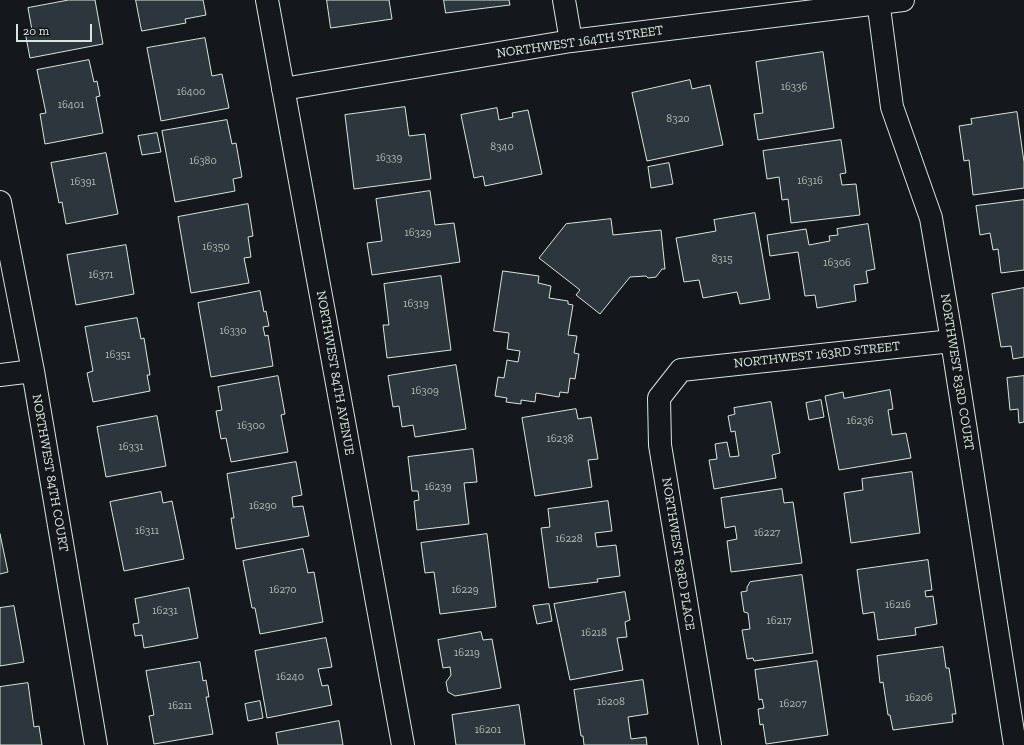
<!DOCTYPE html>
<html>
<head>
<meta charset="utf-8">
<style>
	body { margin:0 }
	#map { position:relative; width:1024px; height:745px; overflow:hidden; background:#14181c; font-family:"Zilla Slab",serif }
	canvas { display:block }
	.scale { position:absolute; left:16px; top:24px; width:76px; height:18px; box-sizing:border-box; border:2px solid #d8e6dc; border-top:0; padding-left:5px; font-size:12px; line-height:14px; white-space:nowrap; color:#d8e6dc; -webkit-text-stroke:3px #14181c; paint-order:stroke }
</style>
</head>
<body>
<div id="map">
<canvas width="1024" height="745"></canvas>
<div class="scale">20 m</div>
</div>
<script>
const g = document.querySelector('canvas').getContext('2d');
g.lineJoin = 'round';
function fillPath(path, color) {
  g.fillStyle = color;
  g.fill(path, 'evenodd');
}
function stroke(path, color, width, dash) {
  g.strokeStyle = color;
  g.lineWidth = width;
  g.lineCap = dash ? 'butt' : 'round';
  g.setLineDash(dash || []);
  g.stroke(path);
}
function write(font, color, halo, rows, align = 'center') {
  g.font = font + ' "Zilla Slab",serif';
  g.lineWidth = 3;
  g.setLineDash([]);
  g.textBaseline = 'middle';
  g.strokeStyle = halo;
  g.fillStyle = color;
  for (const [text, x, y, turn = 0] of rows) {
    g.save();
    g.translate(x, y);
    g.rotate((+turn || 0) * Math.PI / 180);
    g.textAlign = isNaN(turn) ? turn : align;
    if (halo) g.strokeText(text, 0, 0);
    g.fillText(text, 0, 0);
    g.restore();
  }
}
const building = new Path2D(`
	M69 0H95L103 44 30 58 25 32 32 30 28 8Z
	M136 0H203L206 15 185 19 186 23 142 31Z
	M327 0H389L392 19 331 28Z
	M444 0H509L510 5 446 13Z
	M205 38 212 76 222 74 229 108 161 121 147 48Z
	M823 52 834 128 758 140 754 114 763 113 756 62Z
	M89 60 94 82 97 81 100 96 96 97 103 133 45 144 40 114 46 113 37 70Z
	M690 80 692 89 710 85 723 145 647 161 632 93Z
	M405 107 409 136 425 134 431 179 354 189 345 115Z
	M497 108 499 120 513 117 512 113 528 110 542 174 485 186 483 176 474 178 461 115Z
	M1017 112 1024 162V188L973 195 969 160 964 161 959 126 972 124 971 119Z
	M227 120 232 144 236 143 242 177 233 179 235 191 175 202 162 131Z
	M157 133 161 152 142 155 138 136Z
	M841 140 846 173 840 174 842 185 856 184 860 215 791 223 788 199 782 200 779 177 767 179 763 151Z
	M106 153 118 214 66 224 62 202 59 203 51 163Z
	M669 163 673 184 651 188 648 167Z
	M430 191 435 225 454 223 460 262 372 275 367 243 382 241 376 199Z
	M1024 200V270L1001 273 998 249 993 250 990 233 980 235 976 206Z
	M248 204 253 236 248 237 251 257 244 258 249 283 191 293 178 217Z
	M755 213 770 299 740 304 737 292 703 298 699 280 684 282 676 238 716 231 714 220Z
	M611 219 613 235 661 230 665 269H662L656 277 648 278 646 276 630 277 600 314 576 295 580 290 539 258 566 224Z
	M868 224 875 269 866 271 868 283 854 285 856 301 817 308 815 295 805 296 798 252 770 256 767 235 806 229 809 245 830 241 829 236 838 235 837 229Z
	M126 245 134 294 76 305 67 255Z
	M503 271 539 276 538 283 551 286 549 298 568 301V304L573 305 568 335 577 336 574 353 579 354 575 379 570 378 568 393 560 392 559 397 536 393 535 402 521 400V404L506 402 507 398 495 396 498 377 504 378 507 360 518 362 520 351 507 349 509 333 494 331Z
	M441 276 451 350 387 358 383 325H389L384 284Z
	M1024 288V357L1013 359 1011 346 1001 347 992 294Z
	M260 291 264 312 266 311 269 326 263 327 265 336 268 335 273 366 211 377 198 303Z
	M137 318 141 339 144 338 150 375H147L150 391 93 402 87 373 93 371 85 327Z
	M456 365 466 429 415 437 413 425 402 427 399 406 393 407 388 376Z
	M278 376 285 414 281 415 288 452 231 462 226 438 221 439 216 411 222 410 218 387Z
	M1024 376V422L1019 423 1018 409 1010 410 1007 378Z
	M890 390 893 409 888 410 892 435 906 433 911 458 839 470 825 396 843 392 844 398Z
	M821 400 824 417 809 420 806 403Z
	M771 402 780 453 772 455 776 478 714 489 709 460 717 459 715 444 727 442 730 457 739 456 735 431 731 432 728 416 735 414 734 408Z
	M576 409 578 419 591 417 598 459 588 460 592 487 535 496 522 418Z
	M157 416 166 466 106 477 97 427Z
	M473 449 477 482 464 483 469 524 417 530 414 501 419 500 418 491H412L408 457Z
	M296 462 302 495 292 497 293 507 303 506 309 536 236 549 231 518H234L227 474Z
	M912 472 920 533 851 543 844 493 863 490 862 479Z
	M782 489 784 503 793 502 802 563 731 572 727 541 737 539 735 526 725 528 721 498Z
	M161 492 163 503 172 501 184 559 124 571 110 502Z
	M608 501 612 531 595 533 597 547 616 545 620 576 597 579 598 582 549 588 541 528 550 527 548 509Z
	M0 534 8 572 0 574Z
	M487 534 496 607 440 614 434 572 425 573 421 543Z
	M303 549 308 573 314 572 323 622 260 634 255 608H252L243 561Z
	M928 560 932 590 925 591 926 597 933 596 937 624 915 628 916 635 878 640 874 612 863 614 857 570Z
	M802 575 813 653 754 661 753 658 747 659 742 630 750 629 748 613 744 612 741 592 747 591V587L750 582Z
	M189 588 198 638 144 648 142 635 135 636 133 624 139 623 135 599Z
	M625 592 630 620 625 622 627 637 617 638 623 670 570 680 554 604Z
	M549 604 552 621 537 624 533 606Z
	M14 606 24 662 0 666V608Z
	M481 632 483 640 492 639 501 688 455 696 448 692 446 682 451 675 450 667 443 668 438 640Z
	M326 638 332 667 318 669 322 686 328 685 332 705 267 718 255 651Z
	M943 647 946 668H949L956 714H952L953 722 893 730 890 715H888L883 682 880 683 877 656Z
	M817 661 828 735 766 744 763 724 760 725 758 709 764 708 762 699 759 700 755 670Z
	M200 662 203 681 206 680 209 697H206L213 734 154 744 149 716 154 715 146 671Z
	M643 680 648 714 628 717 631 739 646 737 647 745H584L583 736H581L574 690Z
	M28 683 34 727 39 726 42 745H0V687Z
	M260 701 263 718 248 721 245 704Z
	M519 705 525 745H456L452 715Z
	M339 721 343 745H278L276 733Z`);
fillPath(building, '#2c363c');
stroke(building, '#d8e6dc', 1);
const minor = new Path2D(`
	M267 0 403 745
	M564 0 571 41
	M878 0 892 107 931 218 952 341 1015 745
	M283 89 571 41 903 0
	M0 202 33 371 96 745
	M0 375 33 371
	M710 745 660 445 659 398 681 370 952 341`);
stroke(minor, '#d8e6dc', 24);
stroke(minor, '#14181c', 22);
write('11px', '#adbab4', null, [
	["16336",794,87],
	["16400",191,92],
	["16401",71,105],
	["8320",678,119],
	["8340",502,147],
	["16339",389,158],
	["16380",203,161],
	["16316",810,181],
	["16391",83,182],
	["16329",418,233],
	["16350",216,247],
	["8315",722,259],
	["16306",837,263],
	["16371",101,275],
	["16319",416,304],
	["16330",233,331],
	["16351",118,355],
	["16309",425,391],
	["16236",860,421],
	["16300",251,426],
	["16238",560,439],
	["16331",131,447],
	["16239",438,487],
	["16290",263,506],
	["16311",147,531],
	["16227",767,533],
	["16228",569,539],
	["16270",283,590],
	["16229",465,590],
	["16216",898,605],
	["16231",165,611],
	["16217",779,621],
	["16218",594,633],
	["16219",467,653],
	["16240",290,677],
	["16206",919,698],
	["16208",611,702],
	["16207",793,704],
	["16211",180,706],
	["16201",488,730]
]);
write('13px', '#d8e6dc', '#14181c', [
	["NORTHWEST 164TH STREET",580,42,-8],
	["NORTHWEST 163RD STREET",817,355,-6],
	["NORTHWEST 83RD COURT",957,372,81],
	["NORTHWEST 84TH AVENUE",335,373,80],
	["NORTHWEST 84TH COURT",50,473,80],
	["NORTHWEST 83RD PLACE",678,554,81]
]);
</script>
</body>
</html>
